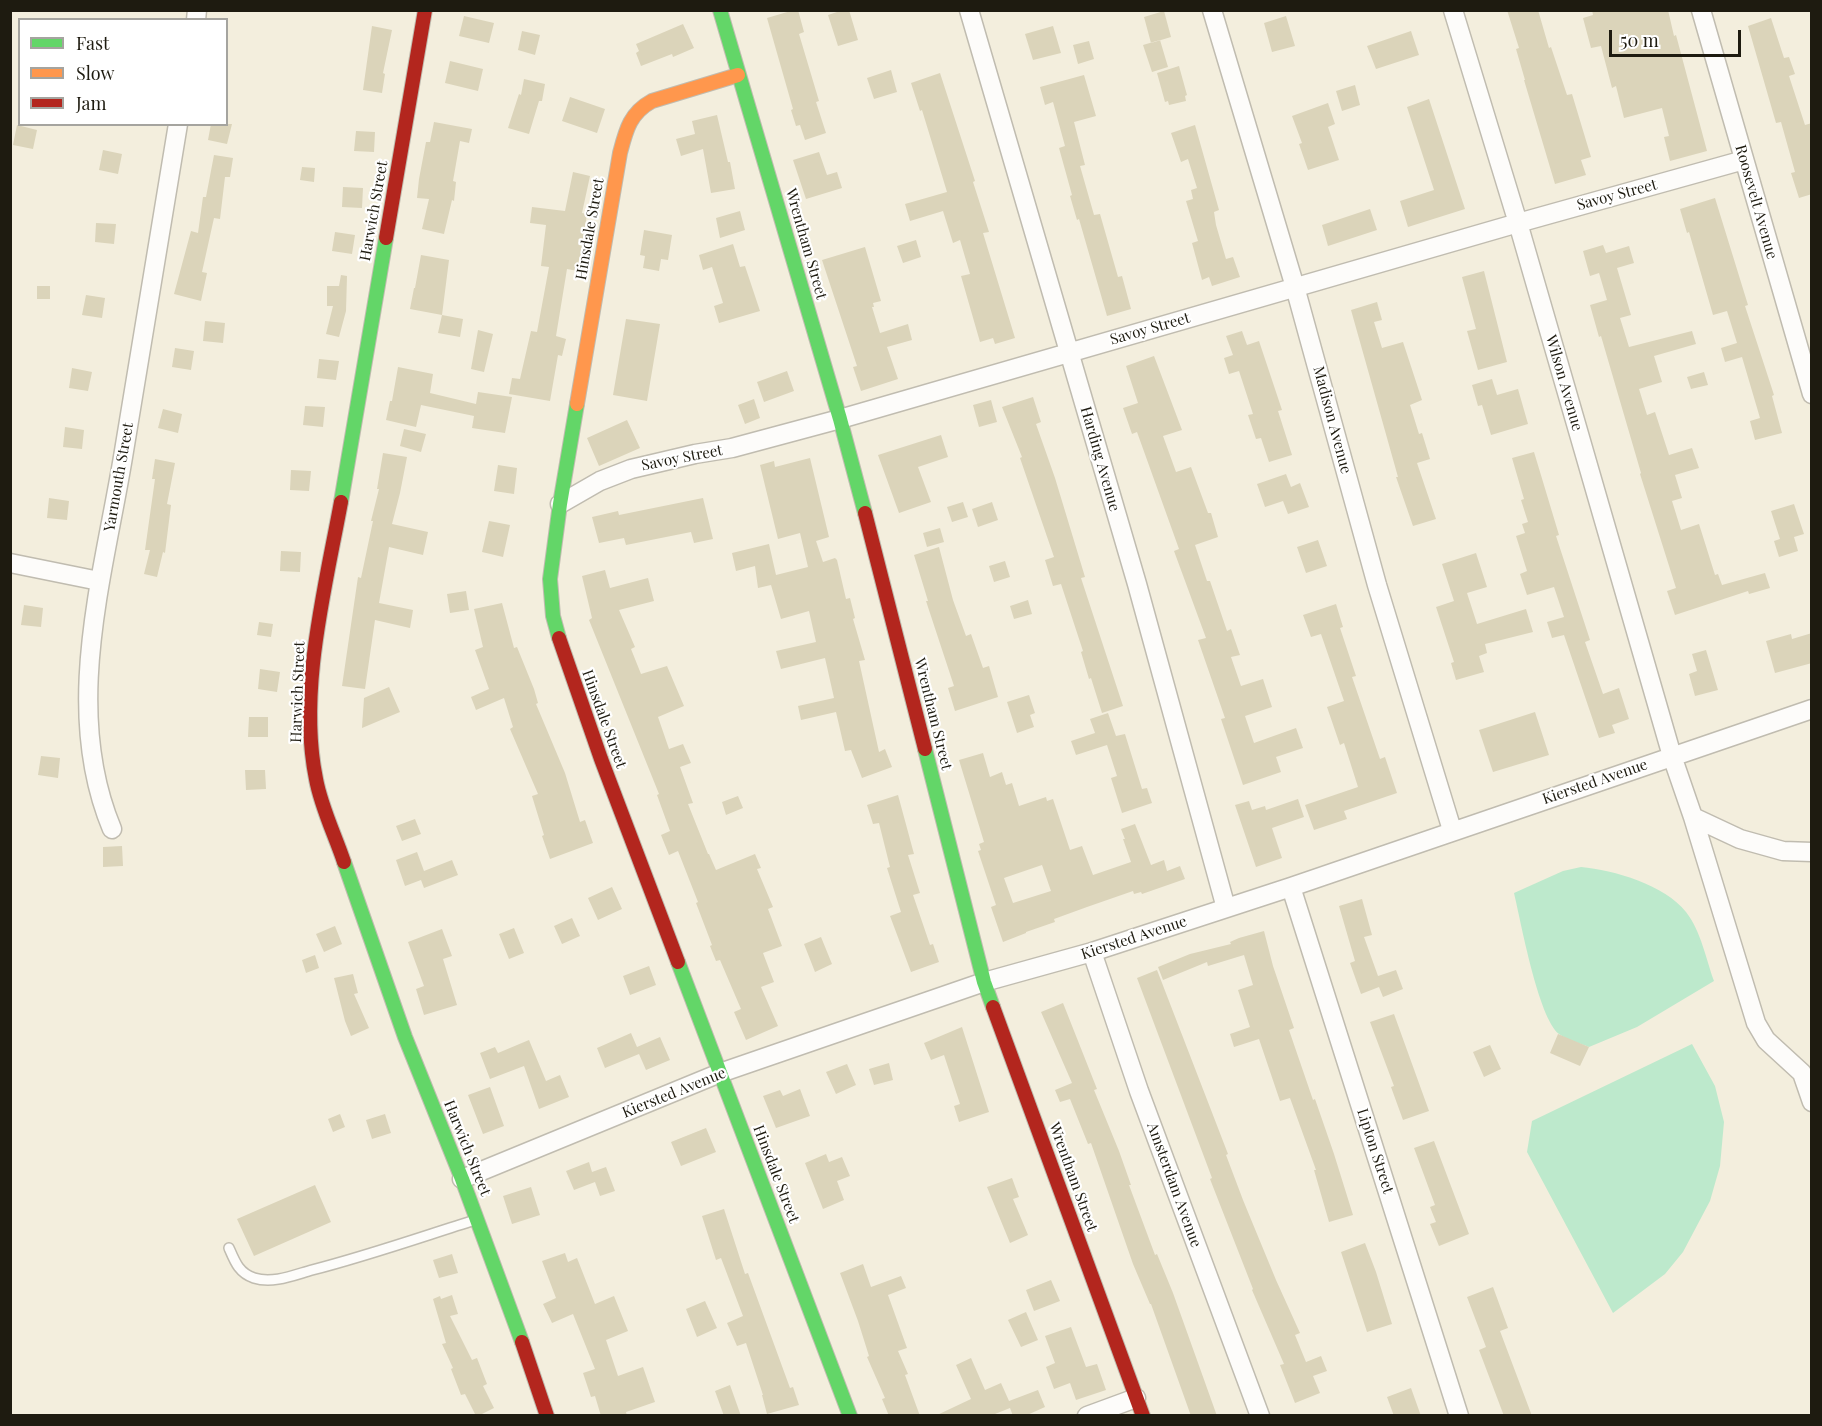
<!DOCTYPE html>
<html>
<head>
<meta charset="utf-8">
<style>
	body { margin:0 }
	#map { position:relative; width:1822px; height:1426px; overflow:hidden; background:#f3eedd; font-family:"Playfair Display",serif }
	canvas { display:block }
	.frame { position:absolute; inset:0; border:12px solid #1e1b10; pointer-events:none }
	.legend { position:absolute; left:18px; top:18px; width:210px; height:108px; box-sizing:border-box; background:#fff; border:2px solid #a5a49f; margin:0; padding:8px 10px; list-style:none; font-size:18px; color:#1e1b10 }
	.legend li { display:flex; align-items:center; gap:12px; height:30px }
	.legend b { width:30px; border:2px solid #a5a49f }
	.scale { position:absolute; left:1609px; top:30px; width:132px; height:27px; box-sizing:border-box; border:3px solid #1e1b10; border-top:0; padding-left:8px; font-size:18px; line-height:21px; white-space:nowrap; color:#1e1b10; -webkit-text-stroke:4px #fff; paint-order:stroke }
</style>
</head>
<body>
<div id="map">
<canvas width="1822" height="1426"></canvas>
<div class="frame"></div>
<ul class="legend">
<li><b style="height:8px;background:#63d668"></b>Fast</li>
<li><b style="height:8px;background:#ff974d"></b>Slow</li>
<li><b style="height:8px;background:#b3261e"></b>Jam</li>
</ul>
<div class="scale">50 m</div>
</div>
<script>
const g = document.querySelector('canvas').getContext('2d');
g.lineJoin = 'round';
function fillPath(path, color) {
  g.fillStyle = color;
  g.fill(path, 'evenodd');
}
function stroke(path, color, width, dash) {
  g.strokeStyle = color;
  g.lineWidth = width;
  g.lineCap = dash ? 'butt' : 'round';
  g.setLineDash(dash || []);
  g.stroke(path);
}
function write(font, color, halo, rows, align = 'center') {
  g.font = font + ' "Playfair Display",serif';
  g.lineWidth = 4.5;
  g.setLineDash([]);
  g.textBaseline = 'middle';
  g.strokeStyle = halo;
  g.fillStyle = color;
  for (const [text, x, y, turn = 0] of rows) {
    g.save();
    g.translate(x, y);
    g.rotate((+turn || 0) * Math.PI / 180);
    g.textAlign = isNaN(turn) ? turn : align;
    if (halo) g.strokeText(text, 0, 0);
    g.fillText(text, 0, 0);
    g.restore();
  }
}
fillPath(new Path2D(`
	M1581 867C1614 870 1665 885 1686 912 1701 931 1706 959 1714 981L1637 1027 1589 1047C1580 1043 1566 1040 1559 1034 1538 1017 1521 922 1514 893L1563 871Z
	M1692 1044 1715 1086 1724 1122 1720 1166 1710 1201 1683 1252 1665 1274 1613 1313 1527 1152 1532 1121Z`), '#bde9cc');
fillPath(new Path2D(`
	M794 10H798L804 32 799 34 819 101 816 102 826 133 805 140 800 125 796 126 791 110 793 109 767 18Z
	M843 10H849L858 40 838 46 828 15Z
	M1507 10H1538L1549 48 1551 47 1567 95 1572 94 1591 157 1581 160 1586 175 1555 184 1524 80H1525L1516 49 1519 48Z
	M1592 10H1668L1674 36 1676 35 1707 151 1670 161 1664 137 1669 136 1662 108 1624 118 1616 86 1612 88 1601 46 1591 48 1583 18 1593 15Z
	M1164 11 1171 37 1151 43 1144 17Z
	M464 16 494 23 489 43 459 36Z
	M1286 16 1295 46 1272 52 1264 23Z
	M1771 18 1784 58 1789 57 1795 74 1789 76 1805 125 1812 123V194L1799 198 1791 173 1795 172 1781 122 1776 123 1748 26Z
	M683 24 694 48 673 57 672 54 641 66 636 53 639 51 636 44Z
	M372 26 392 30 383 73 385 74 382 93 363 90Z
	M1053 26 1061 53 1033 60 1025 34Z
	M522 31 540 35 535 55 518 50Z
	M1411 31 1419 55 1376 69 1367 46Z
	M1160 40 1168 67 1152 72 1143 45Z
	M1089 41 1094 59 1078 64 1073 45Z
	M450 61 483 69 478 91 445 83Z
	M1179 66 1187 95 1185 96 1186 101 1169 105 1168 101 1165 102 1157 73Z
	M891 70 897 92 874 99 867 78Z
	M940 73 975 181 973 182 989 232 983 233 1015 338 995 344 993 338 980 342 961 276 970 274 960 240 953 243 943 211 910 221 905 204 947 192 922 110 920 111 911 83Z
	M1084 75 1096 116 1074 122 1085 165 1080 166 1094 215 1100 214 1118 277 1122 276 1131 309 1107 316 1079 219 1077 220 1070 196 1072 195 1059 148 1065 146 1053 102 1045 105 1040 87Z
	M524 79 545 84 542 101H539L529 134 508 128 519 94 521 95Z
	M1355 85 1360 105 1342 111 1336 91Z
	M570 97 605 109 597 133 562 121Z
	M1429 99 1465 209 1408 227 1400 201 1434 190 1407 107Z
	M1328 103 1335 124 1328 127 1339 160 1308 170 1299 144 1302 143 1292 116Z
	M717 115 728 162H730L735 189 711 193 703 149 681 156 676 139 695 134 692 121Z
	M434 122 472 129 469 143 460 141 453 181 456 182 454 201 452 200 444 234 422 229 429 199 417 198 419 179 426 142H430Z
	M211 124H232L227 144 208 140Z
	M17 125 37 130 33 149 13 145Z
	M1195 125 1219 210 1214 212 1216 225 1226 259 1233 257 1240 277 1212 286 1209 277 1202 280 1192 243 1198 241 1186 201 1193 199 1191 190 1197 188 1188 159 1181 162 1171 133Z
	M356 131 375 132 374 152 354 151Z
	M103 150 122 154 118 174 99 170Z
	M819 152 827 175 837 172 842 188 806 199 793 160Z
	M214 155 233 158 230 177H225L220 219 214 218 202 272 207 273 201 301 174 294 191 231 198 233 203 197H206Z
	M302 167 315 168 314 182 300 180Z
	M573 172 590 176 582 213 587 214 578 271 567 269 556 336 566 339 562 356 558 355 550 401 509 394 512 378 520 379 531 331 537 332 549 267 541 266 546 225 530 223 532 207 565 211Z
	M343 187 363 188 362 208 342 207Z
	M1715 198 1748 305 1745 306 1774 395 1772 396 1782 433 1755 440 1750 421 1760 418 1742 357 1725 362 1721 348 1737 343 1727 311 1713 315 1689 232 1687 233 1680 209Z
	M1370 209 1377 230 1328 246 1322 225Z
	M740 211 745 230 720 238 716 218Z
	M96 223 116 224 114 244 95 242Z
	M644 230 672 235 668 260 661 259 659 271 643 268 645 256 640 255Z
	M335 232 355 235 352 254 332 251Z
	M916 240 921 257 903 263 897 246Z
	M733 244 740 267 745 266 760 311 719 323 714 306 723 303 712 267 703 270 699 255Z
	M1603 245 1606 253 1629 246 1634 263 1617 268 1631 315 1620 318 1629 347 1692 331 1696 344 1654 356 1662 382 1639 389 1647 415 1655 412 1669 455 1692 448 1699 468 1675 475 1682 498 1672 501 1681 530 1699 524 1715 575 1718 574 1722 585 1765 573 1770 588 1749 594 1748 591 1675 615 1667 591 1676 588 1640 474 1641 473 1601 336 1599 337 1590 305 1607 300 1599 273 1590 276 1583 251Z
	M865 247 881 301 873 303 874 307H872L880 333 908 324 912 340 887 347 898 379 861 391 853 367 857 366 822 260Z
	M421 255 449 260 442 315 410 309 414 288H415Z
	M1484 271 1507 362 1478 370 1467 331 1476 329 1462 277Z
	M341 275 347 276 346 311 339 337 326 334 333 306H327V286H339Z
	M37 286H50V299H37Z
	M86 295 105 298 102 318 82 315Z
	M1377 302 1382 320 1374 322 1382 348 1403 342 1422 400 1410 405 1419 434 1422 433 1430 459 1417 463 1436 519 1413 526 1396 477H1398L1351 310Z
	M442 315 463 319 460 337 438 333Z
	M626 319 660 324 647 401 613 395Z
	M205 321 225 323 223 343 203 341Z
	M478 330 493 334 484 372 471 369Z
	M1242 331 1247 345 1259 341 1282 410 1278 411 1292 455 1269 462 1261 438 1256 439 1248 415 1253 414 1239 371 1229 374 1224 358 1233 355 1226 336Z
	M175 348 194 351 191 370 172 367Z
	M1154 356 1182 430 1163 436 1176 472 1191 467 1208 513H1211L1218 537 1195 545 1207 581H1210L1227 631 1231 629 1240 655 1231 657 1241 686 1263 679 1272 707 1245 716 1254 743 1296 728 1303 748 1276 757 1281 772 1243 785 1221 719 1225 718 1198 640 1206 638 1174 551 1179 549 1137 432 1132 434 1123 408 1138 403 1126 366Z
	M319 359 339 361 336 380 317 378Z
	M398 367 433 374 430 393 476 404 478 392 512 397 505 433 472 428 474 416 421 405 416 427 386 420 390 401H392Z
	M72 368 92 372 88 391 69 388Z
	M787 371 794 391 764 402 757 382Z
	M1704 372 1708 385 1691 389 1687 377Z
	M1492 379 1497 395 1518 389 1528 424 1491 435 1482 405 1478 406 1472 385Z
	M1033 397 1041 422 1036 424 1055 478 1085 577 1081 578 1123 706 1102 713 1091 678 1089 679 1081 652 1083 651 1061 584 1053 586 1045 560 1054 557 1020 458 1022 457 1002 407Z
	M754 399 760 418 745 424 738 405Z
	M991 400 997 422 979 427 973 405Z
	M305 406 325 407 323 427 303 425Z
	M163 409 182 414 178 433 158 428Z
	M627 420 640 448 599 466 587 438Z
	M65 427 84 430 82 449 63 447Z
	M404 429 426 434 421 452 400 446Z
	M941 435 948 457 918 467 931 502 899 513 878 455Z
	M1534 452 1559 535 1556 536 1590 640 1585 642 1603 694 1619 688 1629 719 1612 725 1615 733 1599 738 1564 635 1552 638 1547 622 1564 617 1554 587 1527 595 1520 574 1527 571 1516 536 1525 533 1522 524 1528 522 1521 500 1524 499 1512 458Z
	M383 453 407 457 400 493 392 524 428 532 423 555 389 547 379 603 413 610 410 628 375 620 365 689 342 686 358 577 361 578 373 521H371L379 489H377Z
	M810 458 829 537 816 541 823 562 835 558 837 560 846 599 850 598 855 618 853 619 865 660 859 661 879 752 885 749 892 767 862 778 851 750 845 751 836 712 801 720 798 706 834 698 825 658 781 669 776 651 816 642 809 611 781 619 771 585 758 588 755 566 736 571 732 553 769 544 776 575 808 567 800 533 778 539 760 465 774 461 775 467Z
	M155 459 175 463 167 504 171 505 165 553 163 552 157 577 144 574 150 550H145L155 479H152Z
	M498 465 517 468 514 494 494 491Z
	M291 470 311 471 309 491 290 490Z
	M1286 474 1291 487 1300 483 1309 507 1288 514 1283 501 1265 507 1257 484Z
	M49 498 69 501 67 520 47 518Z
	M703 498 713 539 694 543 691 532 626 545 624 538 599 543 592 517 618 511 619 515Z
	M963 502 968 517 952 522 947 507Z
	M992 502 998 520 978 527 972 509Z
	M1794 504 1804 534 1794 537 1798 551 1779 557 1774 541 1780 539 1771 511Z
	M489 521 510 525 503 557 482 552Z
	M940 528 944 542 927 547 923 533Z
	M1318 540 1327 566 1306 573 1297 547Z
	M939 547 953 600 966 636 971 634 983 668 989 666 998 697 955 711 948 688 954 686 926 601H928L914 555Z
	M281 551 301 552 300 572 280 571Z
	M1476 553 1487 587 1467 593 1477 624 1526 609 1533 632 1485 644 1487 653 1479 656 1484 672 1456 680 1451 663 1454 662 1436 607 1454 601 1442 564Z
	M1005 561 1010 577 994 582 989 566Z
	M605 570 610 588 648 578 654 601 619 610 635 647 631 649 641 674 667 666 684 706 658 717 669 749 683 744 691 763 680 767 693 803 688 804 708 854H709L716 870 755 854 761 868 757 869 773 907 768 909 782 946 763 953 774 982 761 987 778 1026 746 1040 734 1012 741 1009 720 960 716 961 710 946 712 945 696 903 698 902 678 851 669 855 661 835 670 831 657 795 659 794 589 620 592 618 582 576Z
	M466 591 469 610 450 613 447 594Z
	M1028 600 1032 614 1014 619 1010 606Z
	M502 603 514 648 517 647 534 689 538 703 536 704 565 773 580 822 585 820 593 843 550 859 542 836 544 835 532 796 538 794 510 729 513 727 504 698 476 710 471 697 489 689 475 650 483 647 474 609Z
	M1336 604 1343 627 1340 628 1356 676 1352 677 1380 759 1385 757 1397 793 1344 811 1347 819 1314 830 1305 805 1358 787 1344 743 1340 745 1327 707 1344 701 1321 634 1311 637 1303 615Z
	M24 605 43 608 41 627 21 625Z
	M259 622 273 624 271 637 257 635Z
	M1812 633V663L1775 673 1766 641 1791 634 1792 639Z
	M1706 650 1718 690 1695 696 1689 674 1697 671 1692 654Z
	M260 669 280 672 277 692 258 689Z
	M389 687 400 712 362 728 364 698Z
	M1029 695 1035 713 1030 715 1034 727 1017 733 1007 702Z
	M1535 712 1549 755 1493 772 1479 730Z
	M1108 713 1116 736 1125 734 1142 789 1147 788 1152 803 1122 813 1111 778 1117 776 1107 745 1076 755 1071 741 1095 733 1090 719Z
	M249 717H268V737H248Z
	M983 753 990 777 1002 772 1006 785 1012 783 1019 806 1046 797 1047 801 1053 799 1070 850 1082 846 1093 875 1131 862 1123 839H1125L1121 829 1135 824 1151 865 1164 860 1167 871 1180 866 1185 879 1142 894 1141 892 1134 894 1133 891 1087 907 1054 919 1055 922 1026 932V933L1003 942 991 907 996 905 978 851 981 850 979 844 984 842 959 760ZM1042 865 1051 891 1013 903 1004 878Z
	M41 756 60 758 58 778 38 775Z
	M245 770H265L266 789 246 790Z
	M898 795 914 854 908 855 920 893 913 895 930 945 933 944 939 962 911 972 890 916 901 912 887 868 890 867 879 823 873 824 867 805Z
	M738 796 743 808 726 815 722 802Z
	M1298 799 1304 817 1272 828 1282 858 1256 867 1235 805 1249 801 1252 810 1265 806 1266 810Z
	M415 819 421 834 402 841 396 826Z
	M122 846 123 866 103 867V847Z
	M417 852 424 871 452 860 458 875 424 888 421 880 405 886 396 860Z
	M612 887 622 909 598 920 588 898Z
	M1362 899 1372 935 1364 937 1378 976 1396 970 1403 989 1383 997 1379 987 1361 994 1350 963 1355 961 1339 906Z
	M572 918 580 936 562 944 554 926Z
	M335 926 342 944 324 952 316 934Z
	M514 928 524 953 509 959 499 934Z
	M442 929 452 956 443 959 457 1005 424 1015 416 989 424 986 408 942Z
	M1264 931 1273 966 1294 1028 1289 1030 1313 1100 1315 1099 1334 1154 1353 1215 1329 1222 1314 1170H1316L1290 1098 1280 1101 1259 1039 1234 1047 1230 1034 1250 1027 1238 990 1253 985 1244 955 1208 966 1207 962 1163 980 1158 967 1190 954 1231 944 1230 942 1239 938Z
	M821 937 832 964 815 972 804 944Z
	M315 955 319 968 306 973 302 960Z
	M649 966 656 985 630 995 623 976Z
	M1157 970 1228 1154 1226 1155 1243 1200 1276 1280 1300 1333 1295 1335 1306 1362 1321 1356 1327 1371 1313 1376 1320 1393 1295 1403 1280 1365 1284 1364 1252 1290 1253 1289 1226 1220 1210 1179 1212 1178 1137 978Z
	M353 974 358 993 354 994 369 1028 351 1036 345 1021 334 978Z
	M1063 1003 1097 1089 1094 1090 1119 1151 1131 1185H1129L1155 1255 1157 1254 1173 1293 1217 1416H1191L1151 1304H1150L1133 1264 1091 1143 1088 1144 1070 1099 1060 1102 1055 1090 1072 1083 1041 1012Z
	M1394 1014 1429 1111 1403 1120 1391 1087 1394 1086 1370 1022Z
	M962 1027 989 1112 959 1122 954 1106 960 1104 944 1055 931 1060 924 1043Z
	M631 1033 637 1047 660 1037 670 1060 646 1070 639 1054 605 1068 597 1048Z
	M1558 1034 1589 1047 1580 1066 1550 1053Z
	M529 1040 546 1081 560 1075 569 1097 539 1109 524 1066 490 1079 480 1053 495 1047 498 1053Z
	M1490 1045 1501 1069 1484 1077 1473 1052Z
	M889 1063 893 1080 874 1085 869 1069Z
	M847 1064 856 1085 836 1094 826 1072Z
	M490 1087 504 1126 483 1134 468 1095Z
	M800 1089 810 1116 776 1128 763 1096 780 1090 783 1096Z
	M340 1114 345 1127 333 1132 328 1119Z
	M385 1114 391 1133 372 1139 366 1120Z
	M706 1128 716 1152 681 1166 671 1142Z
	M1434 1141 1469 1234 1439 1246 1430 1224 1436 1222 1430 1207 1435 1205 1414 1148Z
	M826 1154 829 1162 842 1157 850 1176 837 1181 844 1200 823 1209 805 1163Z
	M589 1162 592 1172 606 1167 615 1191 600 1196 595 1182 574 1190 566 1171Z
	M1012 1178 1019 1197 1013 1199 1028 1235 1010 1243 987 1187Z
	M315 1185 331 1222 254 1256 237 1219Z
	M531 1187 540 1215 512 1224 503 1196Z
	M724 1209 745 1274 748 1273 790 1388 793 1387 799 1405 767 1414 762 1395H763L746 1343 737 1346 727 1323 743 1316 721 1258 716 1260 702 1216Z
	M1365 1243 1376 1272 1392 1324 1367 1332 1341 1252Z
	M565 1253 568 1262 577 1258 595 1304 614 1296 628 1331 606 1340 618 1376 643 1367 655 1402 626 1412 627 1416H601L595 1396 591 1397 583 1373 595 1369 573 1314 552 1323 543 1304 556 1298 542 1261Z
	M452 1254 458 1273 439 1278 433 1260Z
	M863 1264 871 1287 901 1276 906 1288 888 1295 907 1348 898 1351 908 1374 905 1375 920 1416H889L882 1399 885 1398 867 1357 869 1356 858 1321 840 1273Z
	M1051 1280 1060 1301 1034 1311 1026 1290Z
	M1493 1287 1508 1328 1500 1331 1532 1416H1504L1479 1350 1486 1347 1467 1297Z
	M452 1295 458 1314 450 1316 472 1360 477 1358 487 1384 483 1386 494 1408 478 1416H476L465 1394 461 1395 451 1369 453 1368 442 1344 446 1343 433 1299 440 1296 441 1299Z
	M705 1301 717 1328 697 1337 686 1309Z
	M1026 1312 1038 1340 1021 1347 1008 1320Z
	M1071 1327 1086 1367 1097 1364 1106 1390 1076 1400 1070 1383 1054 1389 1046 1367 1055 1363 1045 1336Z
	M971 1358 985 1390 1001 1383 1009 1401 1038 1390 1045 1407 1025 1416H1013L1010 1408 990 1416H935L971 1399 956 1365Z
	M730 1385 741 1416H724L715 1391Z
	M1411 1388 1421 1416H1394L1387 1397Z`), '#dbd4ba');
const lane = new Path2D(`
	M229 1248C235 1262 239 1273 254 1278 273 1284 294 1275 312 1270 367 1256 421 1237 475 1220`);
const street = new Path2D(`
	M969 10 1137 584 1226 908
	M1212 10 1295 287 1377 585 1452 830
	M1453 10 1518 223 1672 756 1693 817 1740 839 1783 851 1812 852
	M1701 10 1812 394
	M196 20 197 10
	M560 504 600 481 631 469 695 454 732 448 840 419 1518 223 1744 160
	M10 563 99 581
	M1693 817 1756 1023 1766 1040 1802 1073 1812 1102
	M112 829C62 710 103 578 123 457 141 346 159 235 178 124
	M1291 887 1459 1416
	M1092 952 1139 1091 1260 1416
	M462 1179 720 1073 984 982 1092 952 1291 887 1812 709
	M1087 1416 1136 1398`);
const fast = new Path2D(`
	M720 10 840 419 865 513
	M341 502 386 238
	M559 638 553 616 550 579 560 504 577 404
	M925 749 984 982 993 1007
	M344 862 405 1037 462 1179 522 1342
	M678 962 850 1416`);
const slow = new Path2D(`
	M577 404 620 153C626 130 630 113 652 101L738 75`);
const jam = new Path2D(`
	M386 238 425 10
	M341 502C325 589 298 692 316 779 321 807 335 835 344 862
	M865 513 925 749
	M559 638 601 759 678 962
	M993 1007 1143 1416
	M522 1342 547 1416`);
stroke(lane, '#c0bcb0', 12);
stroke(street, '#c0bcb0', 21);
stroke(fast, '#c0bcb0', 16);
stroke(slow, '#c0bcb0', 16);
stroke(jam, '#c0bcb0', 16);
stroke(lane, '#fdfcfa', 9);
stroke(street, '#fdfcfa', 18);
stroke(fast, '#63d668', 14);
stroke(slow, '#ff974d', 14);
stroke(jam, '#b3261e', 14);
write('15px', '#1e1b10', '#fff', [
	["Savoy Street",1617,195,-15],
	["Roosevelt Avenue",1756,202,74],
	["Harwich Street",374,211,-80],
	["Hinsdale Street",590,229,-80],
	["Wrentham Street",806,244,74],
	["Savoy Street",1150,329,-16],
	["Wilson Avenue",1564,383,74],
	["Madison Avenue",1332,420,75],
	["Savoy Street",682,458,-11],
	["Harding Avenue",1100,459,74],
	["Yarmouth Street",119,477,-80],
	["Harwich Street",298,692,-88],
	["Wrentham Street",933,714,76],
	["Hinsdale Street",604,719,70],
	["Kiersted Avenue",1595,782,-19],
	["Kiersted Avenue",1134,938,-18],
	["Kiersted Avenue",674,1093,-22],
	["Harwich Street",467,1148,68],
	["Lipton Street",1375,1151,72],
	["Hinsdale Street",776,1174,69],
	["Wrentham Street",1073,1177,70],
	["Amsterdam Avenue",1174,1185,70]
]);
</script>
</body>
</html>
